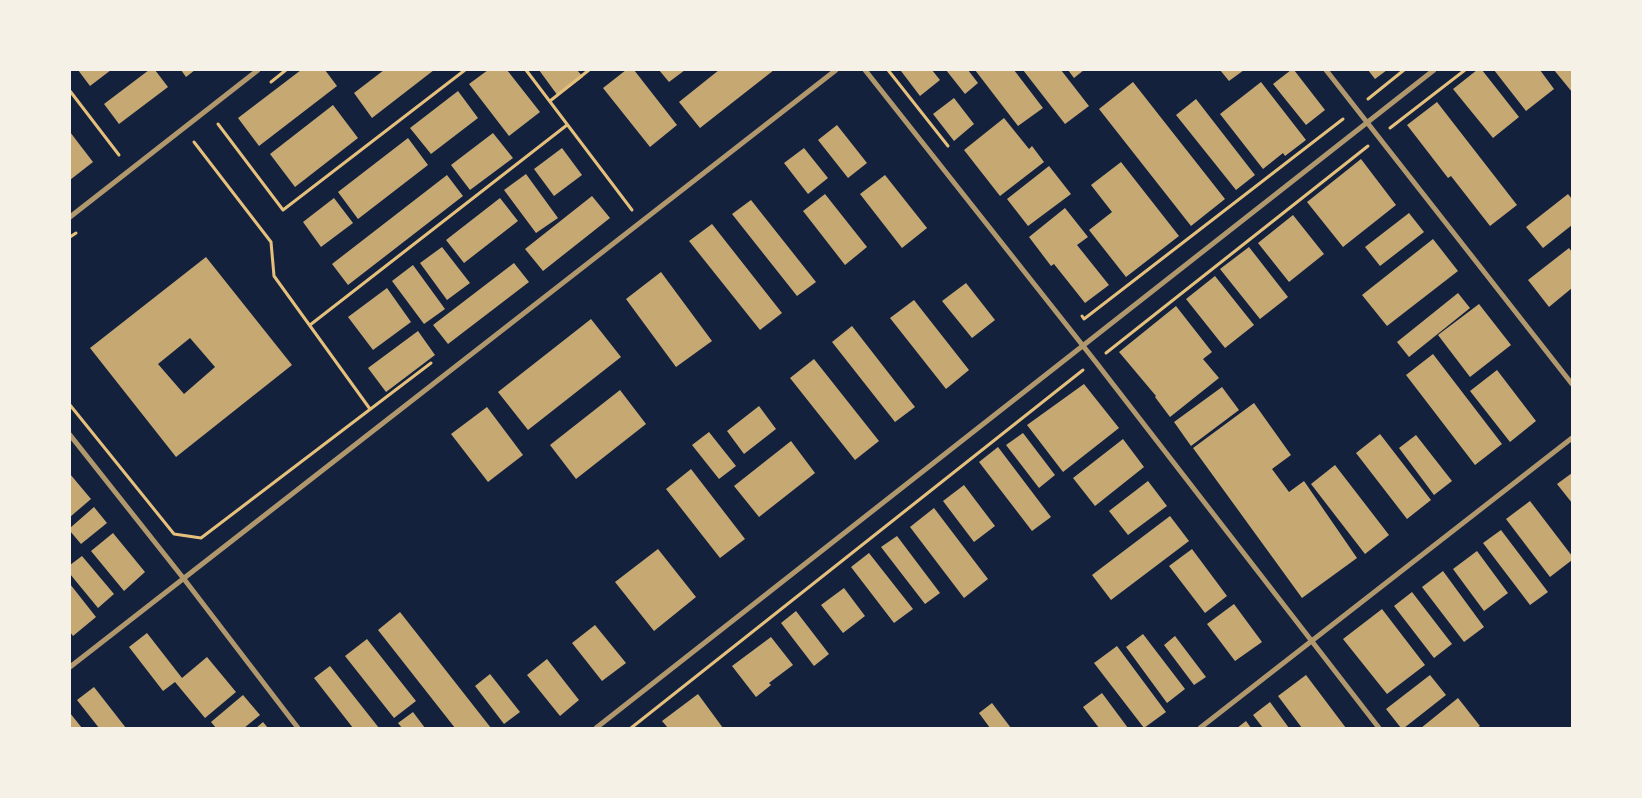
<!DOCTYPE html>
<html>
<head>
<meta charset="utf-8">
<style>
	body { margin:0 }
	#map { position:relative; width:1642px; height:798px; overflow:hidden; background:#14213d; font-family:Raleway,sans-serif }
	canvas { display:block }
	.frame { position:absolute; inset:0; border:71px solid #f6f1e7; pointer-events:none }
</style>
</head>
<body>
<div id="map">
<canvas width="1642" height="798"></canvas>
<div class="frame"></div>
</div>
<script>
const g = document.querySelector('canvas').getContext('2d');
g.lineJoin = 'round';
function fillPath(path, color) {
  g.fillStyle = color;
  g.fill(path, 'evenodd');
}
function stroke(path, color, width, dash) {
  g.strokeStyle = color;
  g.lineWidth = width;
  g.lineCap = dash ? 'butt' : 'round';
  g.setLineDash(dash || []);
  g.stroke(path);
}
fillPath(new Path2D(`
	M78 70H111L90 86Z
	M149 70H155L168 87 119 124 104 104Z
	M181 70H195L186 77Z
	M301 70H325L337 86 259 146 238 118Z
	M384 70H434L372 118 354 93Z
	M488 70H507L540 112 509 136 469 84Z
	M539 70H577L583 77 558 96Z
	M626 70H634L677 125 650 147 603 88Z
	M659 70H685L669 82Z
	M719 70H774L700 128 679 102Z
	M903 70H932L940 80 920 96 901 71Z
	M946 70H968L978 83 965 94Z
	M975 70H1014L1043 108 1018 126Z
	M1023 70H1061L1089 106 1065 124Z
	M1068 70H1084L1074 78Z
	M1220 70H1244L1229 81Z
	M1291 70H1294L1325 110 1306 125 1273 84Z
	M1368 70H1387L1375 79Z
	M1477 70H1482L1519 117 1493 138 1453 89Z
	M1494 70H1540L1554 89 1526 111Z
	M1554 70H1572V92Z
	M1133 82 1225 199 1191 226 1099 109Z
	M1261 82 1306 140 1285 156 1283 153 1263 169 1220 114Z
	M458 91 478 118 431 154 410 128Z
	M954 98 974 124 954 141 933 114Z
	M1196 99 1255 175 1236 190 1176 115Z
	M1437 102 1517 205 1490 226 1451 176 1448 178 1407 125Z
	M333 105 358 138 295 187 270 154Z
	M1004 118 1029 149 1032 146 1044 162 1000 196 964 150Z
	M837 125 867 163 848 178 818 140Z
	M70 132 93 162 70 180Z
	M493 133 513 158 470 190 451 165Z
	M408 138 428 165 358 219 338 192Z
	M562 148 582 175 554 196 534 169Z
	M804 148 828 178 808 194 784 163Z
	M1361 159 1396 205 1343 247 1307 202Z
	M1121 162 1179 236 1126 277 1089 230 1112 212 1091 185Z
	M1049 166 1071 194 1028 226 1007 199Z
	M526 174 558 218 536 233 504 190Z
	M447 175 463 196 348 285 332 264Z
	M885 175 927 228 902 248 860 194Z
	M825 194 867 247 845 265 803 211Z
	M1568 194 1572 199V225L1543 248 1526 227Z
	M592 196 610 218 543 271 525 249Z
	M334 198 353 223 321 247 303 222Z
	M500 198 518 221 464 263 446 240Z
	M751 200 816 282 797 296 732 214Z
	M1065 208 1088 237 1077 245 1109 285 1085 303 1054 264 1051 266 1029 237Z
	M1409 213 1424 232 1380 266 1365 247Z
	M1293 215 1324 254 1289 282 1258 243Z
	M712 224 782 313 760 330 689 241Z
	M1433 239 1458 271 1387 326 1362 295Z
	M442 247 470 283 447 300 420 263Z
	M1249 247 1288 297 1260 319 1220 269Z
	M1569 248 1572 252V288L1549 307 1528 280Z
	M206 257 292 365 176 457 90 348ZM190 338 215 367 184 394 158 364Z
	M514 263 529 282 448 344 433 325Z
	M413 265 445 309 424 324 392 281Z
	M661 272 712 341 676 367 626 299Z
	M1215 276 1254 325 1225 348 1186 299Z
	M966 283 995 320 972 338 942 301Z
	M387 288 411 322 373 350 348 317Z
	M1458 293 1470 308 1409 357 1397 342Z
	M914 300 969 370 946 389 890 318Z
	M1479 304 1511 345 1470 377 1438 335Z
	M1176 306 1212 352 1203 359 1219 378 1170 417 1155 397 1156 396 1119 352Z
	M591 319 621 357 528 430 498 392Z
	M852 326 915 407 895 422 832 342Z
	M418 331 435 355 386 392 368 368Z
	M1433 354 1502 444 1475 465 1406 375Z
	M814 359 879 441 855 460 790 378Z
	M1497 370 1536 421 1510 442 1470 391Z
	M1084 384 1119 428 1063 472 1027 425Z
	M1222 387 1239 410 1191 446 1174 422Z
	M620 390 646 424 576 479 550 445Z
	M1254 403 1291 455 1272 469 1289 492 1304 481 1357 558 1302 598 1193 448Z
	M759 406 776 429 744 454 727 431Z
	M487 407 523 455 488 482 451 434Z
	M709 432 736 466 719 479 692 445Z
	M1023 433 1055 475 1039 488 1006 445Z
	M1380 434 1431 500 1407 519 1356 453Z
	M1416 435 1452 481 1434 495 1399 448Z
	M1123 439 1144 467 1095 506 1073 478Z
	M791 441 815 473 759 517 734 486Z
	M998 447 1051 517 1032 531 979 462Z
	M1335 465 1389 535 1365 554 1311 484Z
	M691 469 745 539 720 558 666 489Z
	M1572 473V503L1557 484Z
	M70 474 91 499 70 517Z
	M1148 481 1167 506 1128 535 1109 511Z
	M964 485 995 526 974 542 943 501Z
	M1530 501 1572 556V560L1550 577 1506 519Z
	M94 507 107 523 81 544 70 531V528Z
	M934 508 988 579 964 598 910 527Z
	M1170 516 1189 541 1111 600 1092 575Z
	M1501 530 1548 592 1530 605 1483 543Z
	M113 533 145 572 124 591 91 551Z
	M897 536 940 593 925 604 881 547Z
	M658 549 696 597 654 631 615 582Z
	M1192 549 1227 596 1205 613 1169 566Z
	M1477 551 1508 593 1484 611 1453 569Z
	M869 553 913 609 894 623 851 567Z
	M82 556 114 594 98 608 70 574V565Z
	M1443 571 1484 627 1464 642 1422 587Z
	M70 584 96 617 73 636 70 632Z
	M844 588 865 616 843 633 821 605Z
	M1412 592 1452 644 1434 658 1394 606Z
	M1234 604 1262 642 1235 661 1207 624Z
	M1382 609 1425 665 1387 694 1343 639Z
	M796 611 829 654 814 666 781 623Z
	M400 612 491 728H455L378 630Z
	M595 625 626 663 602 681 572 643Z
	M147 633 182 678 207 657 236 692 205 718 175 682 163 691 129 647Z
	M1143 634 1185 689 1167 703 1126 647Z
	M1175 636 1206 677 1194 685 1164 645Z
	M771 637 793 665 769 683 771 685 756 697 732 666Z
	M367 639 416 701 394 718 345 656Z
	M1117 646 1166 712 1144 728 1094 663Z
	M547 659 579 700 560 716 527 675Z
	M330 666 379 728H353L314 678Z
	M490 674 520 712 504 724 475 686Z
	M1306 675 1346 728H1302L1278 696Z
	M1430 675 1446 695 1404 728H1401L1386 709Z
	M94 687 126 728H99L77 700Z
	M1102 693 1128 728H1099L1083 707Z
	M698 694 723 728H668L662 721Z
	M243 695 260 715 244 728H216L211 722Z
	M1458 698 1480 726 1477 728H1421Z
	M1270 702 1289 728H1263L1253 715Z
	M992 703 1011 728H990L979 713Z
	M413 712 425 728H402L398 723Z
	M70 713 82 728H70Z
	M1246 721 1251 728H1237Z
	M263 722 268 728H256Z`), '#c6a872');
stroke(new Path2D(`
	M526 70 632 210
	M888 70 948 146
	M271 82 286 70
	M70 91 119 155
	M1368 99 1404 70
	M550 101 589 70
	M218 124 283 210 465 70
	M1390 128 1465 70
	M194 142 271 242 274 276 370 409
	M70 237 76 233
	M1082 316 1084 319 1343 119
	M310 325 567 125
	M1106 353 1368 146
	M70 405 174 534 201 538 431 363
	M631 728 1083 370`), '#e5c07b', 3);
stroke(new Path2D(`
	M865 70 1095 361 1379 728
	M1326 70 1572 384
	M70 217 258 70
	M70 435 184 579 298 728
	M70 667 836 70
	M596 728 1434 70
	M1200 728 1572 438`), '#b1986c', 5);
</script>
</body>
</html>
